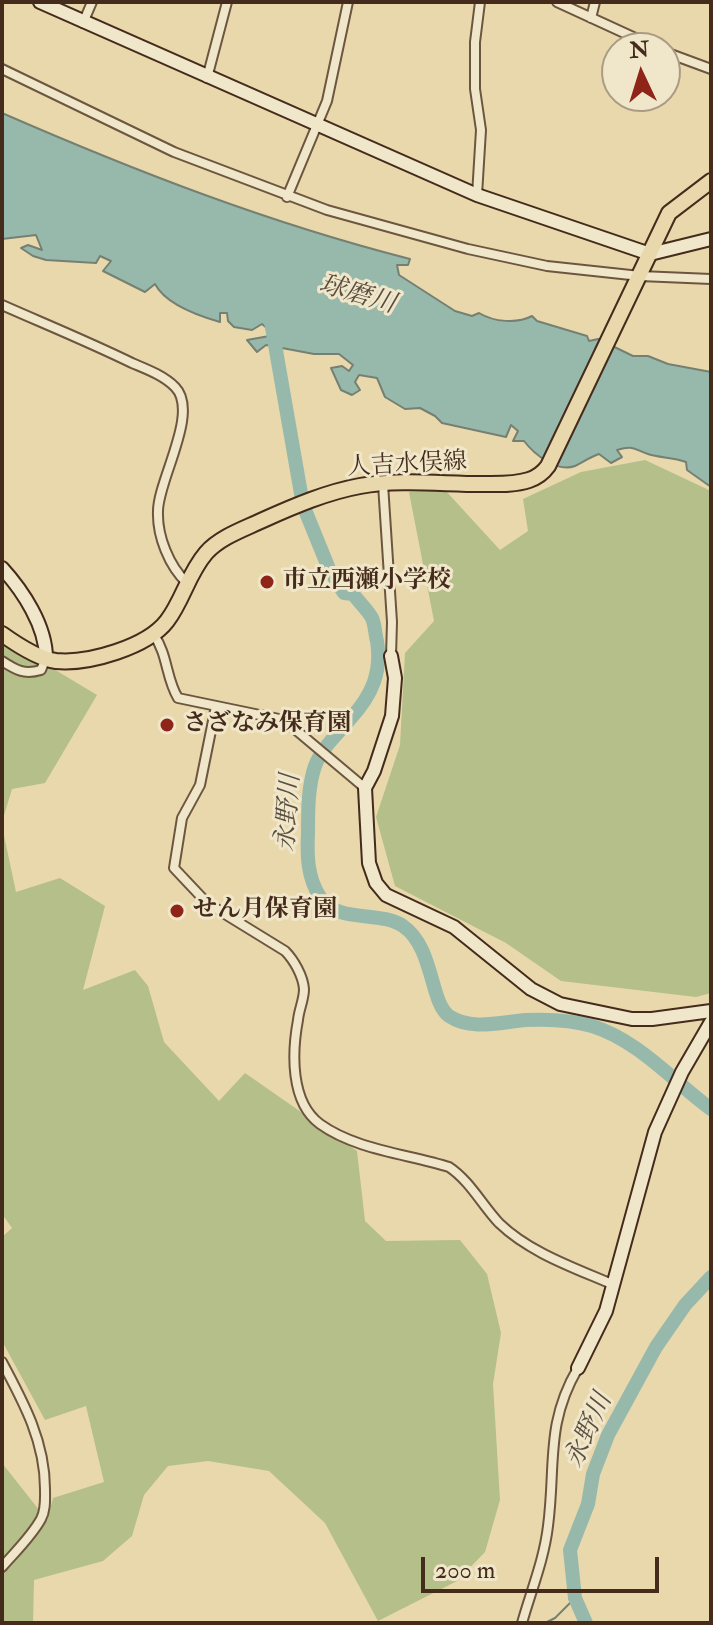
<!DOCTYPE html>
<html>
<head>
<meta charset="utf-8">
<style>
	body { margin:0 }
	#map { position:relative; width:713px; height:1625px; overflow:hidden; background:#e8d8ac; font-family:"IM FELL Double Pica",serif }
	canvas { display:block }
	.frame { position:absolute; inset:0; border:4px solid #442b1c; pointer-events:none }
	.north { position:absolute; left:601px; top:32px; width:80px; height:80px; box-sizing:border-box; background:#f0e6c9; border:2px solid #ab9b84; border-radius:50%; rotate:356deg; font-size:22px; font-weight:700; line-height:32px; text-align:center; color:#442b1c }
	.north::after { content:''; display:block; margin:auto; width:28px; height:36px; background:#8f2418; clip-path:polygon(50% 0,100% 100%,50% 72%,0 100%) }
	.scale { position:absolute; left:421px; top:1557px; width:238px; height:36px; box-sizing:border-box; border:4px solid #442b1c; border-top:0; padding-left:10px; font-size:24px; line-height:28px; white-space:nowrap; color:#442b1c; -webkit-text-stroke:6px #f0e6c9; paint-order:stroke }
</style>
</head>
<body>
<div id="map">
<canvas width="713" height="1625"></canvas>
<div class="frame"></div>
<div class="north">N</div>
<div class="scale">200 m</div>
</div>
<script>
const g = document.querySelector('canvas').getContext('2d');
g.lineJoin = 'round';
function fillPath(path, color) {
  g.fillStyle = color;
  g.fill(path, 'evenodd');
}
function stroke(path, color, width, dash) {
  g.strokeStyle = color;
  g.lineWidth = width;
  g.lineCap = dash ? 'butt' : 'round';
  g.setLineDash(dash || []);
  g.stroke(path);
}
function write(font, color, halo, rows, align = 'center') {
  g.font = font + ' "IM FELL Double Pica","Noto Serif JP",serif';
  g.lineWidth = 6;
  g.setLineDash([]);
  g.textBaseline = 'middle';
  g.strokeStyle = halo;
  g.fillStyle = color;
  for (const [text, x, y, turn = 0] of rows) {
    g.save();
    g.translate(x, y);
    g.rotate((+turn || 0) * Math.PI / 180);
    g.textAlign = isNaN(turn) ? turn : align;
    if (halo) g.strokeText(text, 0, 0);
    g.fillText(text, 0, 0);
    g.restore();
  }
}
fillPath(new Path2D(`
	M645 460 711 491V993L696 997 561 981 506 943 395 886 376 817 400 745 405 653 434 621 409 492 445 490 500 550 528 531 523 499 581 472Z
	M2 638 97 695 45 783 12 789 2 822Z
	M2 826 16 892 60 878 105 906 83 990 135 970 148 986 164 1042 219 1101 245 1073 357 1151 365 1221 386 1241 460 1240 487 1274 501 1333 493 1384 500 1500 485 1552 457 1581 378 1621 325 1523 269 1471 208 1461 168 1466 144 1495 132 1536 103 1561 34 1580 33 1623H2V1463L47 1520 53 1498 104 1482 86 1406 45 1420 2 1341V1237L12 1228 2 1214Z`), '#b4bf8a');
const water = new Path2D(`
	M2 113C135 171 269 223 410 259L408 265H397L399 275 455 311 472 316 479 313C494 322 517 324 532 316L537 321 587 336 589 341 598 339 633 356H648L668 364 711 372V487L687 470 686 462C672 457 660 458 648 454 633 449 634 445 617 450L622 457 611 463 599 454C590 457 583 462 575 466 557 473 534 454 524 441H513L518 431 511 425 506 437 442 423 435 416 420 408 405 409 385 397 377 378 359 375 355 382 360 390 352 395 341 390 331 368 342 366 349 371 353 365 339 354H314L266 345 257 352 247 340 275 335 262 324 252 330 234 327 228 321 227 313H220V322C199 316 166 305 155 284L145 292 103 271 111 261 100 256 96 263 46 260 33 256 21 248 28 245 42 250 36 235 2 239Z`);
fillPath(water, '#97b9ac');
stroke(water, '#768072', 2);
stroke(new Path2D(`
	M545 1623 555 1618 575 1598`), '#768072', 2);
stroke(new Path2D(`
	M270 316 303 505 329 569 344 593 353 594C359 602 367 609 372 618 375 624 375 634 377 641 382 672 372 695 351 718 339 733 322 747 315 766 308 786 308 811 308 832 307 855 307 877 320 897 337 924 379 910 403 926 434 947 430 1003 449 1016 471 1031 501 1022 526 1020 547 1019 572 1020 592 1026 638 1040 674 1082 711 1109
	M586 1623 575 1598 570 1550 588 1504 593 1474 608 1435 656 1347 685 1305 711 1277`), '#97b9ac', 14);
const street = new Path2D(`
	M557 2 657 48
	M591 18 595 2
	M83 23 92 2
	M665 52 711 69
	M2 69 174 152 327 210 468 249 547 266 640 276 711 279
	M207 78 227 2
	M477 195 481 130 475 89V42L480 2
	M287 197 327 101 348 2
	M2 305C45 324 89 342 132 363 146 369 163 375 175 387 200 412 158 480 158 511 157 536 169 566 187 583
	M383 484 392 622 391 656
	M154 635C168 655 166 679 178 698L284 720 365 788
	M2 661C16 670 24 675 41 670L46 658
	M216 706 200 785 182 818 174 868 207 903 285 951C294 960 303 976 304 989 304 1000 299 1009 298 1020 292 1052 290 1102 320 1124 356 1150 408 1154 449 1167 470 1181 482 1205 499 1223 530 1253 575 1268 614 1285
	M2 1362C24 1403 45 1442 45 1489 45 1499 46 1510 41 1519 31 1537 15 1552 2 1567
	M522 1623C531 1591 544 1560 548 1526 556 1466 545 1424 578 1368`);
const secondary = new Path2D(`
	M40 2 477 195 650 254 711 239
	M2 568C23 591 46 626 46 658
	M391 656 395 678 392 716 374 771 365 788 369 863 376 883 386 895 454 927 531 989 560 1004 632 1019H652L711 1011
	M578 1368 606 1311 655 1132 682 1072 711 1022`);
const primary = new Path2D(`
	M2 634C16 644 39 659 56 661 89 664 147 647 167 621 183 600 188 574 206 553 220 537 244 529 263 520 294 506 327 492 360 486 399 479 442 484 481 484 497 484 514 485 529 480 538 477 543 473 548 466L669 213 711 181`);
stroke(street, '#6d5640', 12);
stroke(secondary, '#442b1c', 16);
stroke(primary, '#442b1c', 18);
stroke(street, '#f0e6c9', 8);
stroke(secondary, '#f0e6c9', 12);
stroke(primary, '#e8d8ac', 14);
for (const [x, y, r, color] of [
	[267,582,8,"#8f2418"],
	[167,725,8,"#8f2418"],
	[177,911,8,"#8f2418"]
]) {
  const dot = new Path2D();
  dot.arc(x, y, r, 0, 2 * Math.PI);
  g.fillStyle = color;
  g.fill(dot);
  stroke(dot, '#f0e6c9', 3);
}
write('24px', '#442b1c', '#f0e6c9', [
	["人吉水俣線",407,466,-3]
]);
write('bold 24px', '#442b1c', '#f0e6c9', [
	["市立西瀬小学校",283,582],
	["さざなみ保育園",183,725],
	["せん月保育園",193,911]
], 'left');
write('italic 26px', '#594e40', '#f0e6c9', [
	["球磨川",357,296,16],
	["永野川",290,813,-86],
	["永野川",590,1431,-66]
]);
</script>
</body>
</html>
